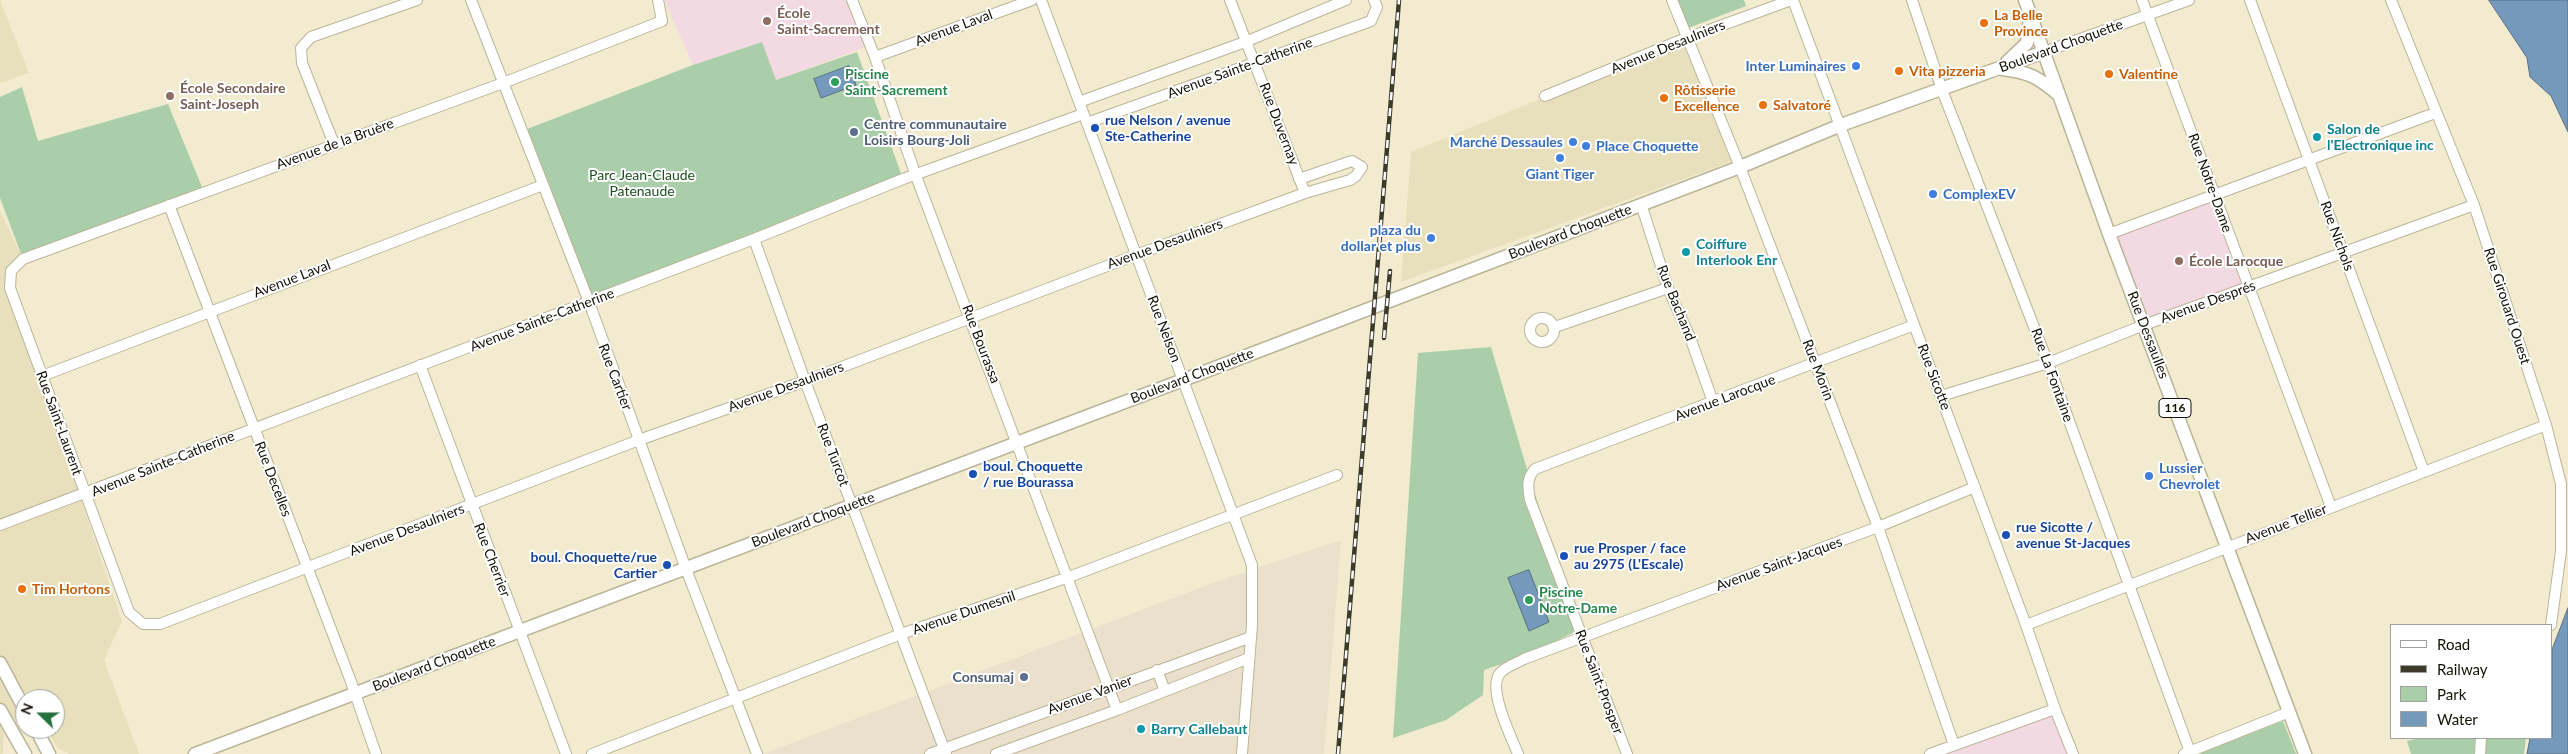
<!DOCTYPE html>
<html>
<head>
<meta charset="utf-8">
<style>
	body { margin:0 }
	#map { position:relative; width:2568px; height:754px; overflow:hidden; background:#f2ebcf; font-family:Lato,sans-serif }
	canvas { display:block }
	.legend { position:absolute; left:2390px; top:624px; width:162px; height:115px; box-sizing:border-box; background:#fff; border:1px solid #a1a09c; margin:0; padding:6px 9px; list-style:none; font-size:15px; color:#131107 }
	.legend li { display:flex; align-items:center; gap:10px; height:25px }
	.legend b { width:25px; border:1px solid #a1a09c }
	.north { position:absolute; left:15px; top:689px; width:50px; height:50px; box-sizing:border-box; background:#fff; border:1px solid #a1a09c; border-radius:50%; rotate:292deg; font-size:14px; font-weight:700; line-height:20px; text-align:center; color:#131107 }
	.north::after { content:''; display:block; margin:auto; width:18px; height:22px; background:#25703e; clip-path:polygon(50% 0,100% 100%,50% 72%,0 100%) }
</style>
</head>
<body>
<div id="map">
<canvas width="2568" height="754"></canvas>
<ul class="legend">
<li><b style="height:6px;background:#fff"></b>Road</li>
<li><b style="height:6px;background:#3d3a2c"></b>Railway</li>
<li><b style="height:14px;background:#aacea9"></b>Park</li>
<li><b style="height:14px;background:#7499bb"></b>Water</li>
</ul>
<div class="north">N</div>
</div>
<script>
const g = document.querySelector('canvas').getContext('2d');
g.lineJoin = 'round';
function fillPath(path, color) {
  g.fillStyle = color;
  g.fill(path, 'evenodd');
}
function stroke(path, color, width, dash) {
  g.strokeStyle = color;
  g.lineWidth = width;
  g.lineCap = dash ? 'butt' : 'round';
  g.setLineDash(dash || []);
  g.stroke(path);
}
function write(font, color, halo, rows, align = 'center') {
  g.font = font + ' Lato,sans-serif';
  g.lineWidth = 4;
  g.setLineDash([]);
  g.textBaseline = 'middle';
  g.strokeStyle = halo;
  g.fillStyle = color;
  for (const [text, x, y, turn = 0] of rows) {
    g.save();
    g.translate(x, y);
    g.rotate((+turn || 0) * Math.PI / 180);
    g.textAlign = isNaN(turn) ? turn : align;
    if (halo) g.strokeText(text, 0, 0);
    g.fillText(text, 0, 0);
    g.restore();
  }
}
fillPath(new Path2D(`
	M0 0 29 73 0 83Z
	M1686 39 1736 160 1401 282 1411 152Z
	M0 211 23 259 11 271 10 288 122 621 104 660 139 754H69L58 748 45 729H55V699H25V717L4 728 3 754H0Z`), '#e8e0bc');
fillPath(new Path2D(`
	M1341 540 1324 754H763L1210 584Z`), '#ebe0cb');
fillPath(new Path2D(`
	M664 0H852L871 45 776 80 761 42 693 65Z
	M2214 195 2249 287 2144 325 2109 234Z
	M2055 709 2073 754H1930Z`), '#f3d9e1');
fillPath(new Path2D(`
	M1672 0H1744L1746 6 1683 30Z
	M762 42 776 80 857 52 903 179 589 302 522 131 693 65Z
	M22 87 38 141 168 104 204 192 23 259 0 198V97Z
	M1491 347 1526 466 1579 630 1522 657 1484 670 1483 695 1446 720 1393 738 1418 353Z
	M2283 721 2296 754H2198Z
	M2419 738H2526L2524 754H2411L2407 741Z`), '#aacea9');
const water = new Path2D(`
	M2489 0H2568V132L2551 96 2530 77 2527 58Z
	M849 66 856 85 821 98 814 79Z
	M1529 570 1549 622 1529 631 1508 578Z
	M2568 608V754H2527L2530 738H2552V650Z`);
fillPath(water, '#7499bb');
stroke(water, '#577085', 1);
const minor = new Path2D(`
	M471 0 589 302 686 569 757 754
	M658 0 662 21 503 83 23 259 11 271 10 288 129 612 143 624H160L639 440 805 381 1136 255 1305 193 1350 180 1356 176 1362 167 1352 161 1299 179
	M852 0 875 57 916 176 1117 710
	M1041 0 1252 565V625L1242 754
	M1230 0 1305 193
	M1672 0 1740 167 1878 527 1954 745
	M1793 0 2026 625 2055 709 2073 754
	M1912 0 1942 90 2048 363 2190 752
	M2142 0 2331 507
	M2250 0 2424 472
	M2391 0 2474 205 2546 425 2561 484V551L2551 625
	M2044 52 2189 0
	M875 57 1032 0
	M1545 96 1671 44 1791 0
	M1079 102 1245 42 1346 0
	M1087 123 1371 21 1377 7 1374 0
	M334 144 302 63 301 48 311 37 417 0
	M1641 204 1668 288 1691 340 1713 402
	M169 205 350 679 376 754
	M2109 234 2435 113
	M754 239 805 381 946 754
	M1530 330a12 12 0 1 1 24 0a12 12 0 1 1-24 0Z
	M1555 327 1668 288
	M420 365 566 754
	M42 376 543 185
	M1941 396 2048 363 2144 325 2474 205
	M0 525 754 239 903 179 1083 114
	M2026 625 2546 425
	M1157 670 1165 691
	M592 754 901 634 1069 577 1337 475
	M930 754 1251 637
	M996 754 1117 710 1249 658
	M1518 754C1511 736 1487 689 1500 673 1505 667 1517 663 1524 659L1878 527 1975 487
	M1627 754 1530 500C1528 488 1526 479 1535 469L1914 325
	M1930 754 2055 709
	M2184 754 2289 712
	M2480 754 2481 738`);
const major = new Path2D(`
	M2025 0 2109 234 2305 754
	M2007 62 2027 43 2030 19
	M2002 69C2029 72 2038 77 2059 95
	M0 663 25 710
	M0 710 25 754
	M36 729 49 754
	M195 754 1183 380 1740 167 1841 125 2044 52`);
stroke(minor, '#bab499', 12);
stroke(major, '#bab499', 15);
stroke(minor, '#fff', 10);
stroke(major, '#fff', 12);
const rail = new Path2D(`
	M1384 338 1390 271
	M1338 754 1399 0`);
stroke(rail, '#3d3a2c', 4.5);
stroke(rail, '#fff', 2.5, [8]);
for (const [x, y, r, color] of [
	[767,21,5,"#8d6e63"],
	[1984,23,5,"#e8710a"],
	[1856,66,5,"#3f7fe0"],
	[1899,71,5,"#e8710a"],
	[2109,74,5,"#e8710a"],
	[835,82,5,"#2e9e5b"],
	[170,96,5,"#8d6e63"],
	[1664,98,5,"#e8710a"],
	[1763,105,5,"#e8710a"],
	[1095,128,5,"#1a4fb4"],
	[854,132,5,"#5c6f8a"],
	[2317,137,5,"#0f9aa8"],
	[1573,142,5,"#3f7fe0"],
	[1586,146,5,"#3f7fe0"],
	[1560,158,5,"#3f7fe0"],
	[1933,194,5,"#3f7fe0"],
	[1431,238,5,"#3f7fe0"],
	[1686,252,5,"#0f9aa8"],
	[2179,261,5,"#8d6e63"],
	[973,474,5,"#1a4fb4"],
	[2149,476,5,"#3f7fe0"],
	[2006,535,5,"#1a4fb4"],
	[1564,556,5,"#1a4fb4"],
	[667,565,5,"#1a4fb4"],
	[22,589,5,"#e8710a"],
	[1529,600,5,"#2e9e5b"],
	[1024,677,5,"#5c6f8a"],
	[1141,729,5,"#0f9aa8"]
]) {
  const dot = new Path2D();
  dot.arc(x, y, r, 0, 2 * Math.PI);
  g.fillStyle = color;
  g.fill(dot);
  stroke(dot, '#fff', 2);
}
for (const [x, y, w] of [
	[2175,408,32]
]) {
  const box = new Path2D();
  box.roundRect(x - w / 2, y - 9.5, w, 19, 4);
  g.fillStyle = '#fff';
  g.fill(box);
  stroke(box, '#131107', 1);
}
write('bold 12px', '#131107', null, [
	["116",2175,408]
]);
write('bold 14px', '#785e54', '#fff', [
	["École",777,13],
	["Saint-Sacrement",777,29],
	["École Secondaire",180,88],
	["Saint-Joseph",180,104],
	["École Larocque",2189,261]
], 'left');
write('bold 14px', '#c56008', '#fff', [
	["La Belle",1994,15],
	["Province",1994,31],
	["Vita pizzeria",1909,71],
	["Valentine",2119,74],
	["Rôtisserie",1674,90],
	["Excellence",1674,106],
	["Salvatoré",1773,105],
	["Tim Hortons",32,589]
], 'left');
write('14px', '#131107', '#fff', [
	["Avenue Laval",954,28,-20],
	["Boulevard Choquette",2061,46,-20],
	["Avenue Desaulniers",1668,47,-22],
	["Avenue Sainte-Catherine",1240,68,-20],
	["Rue Duvernay",1279,124,69],
	["Avenue de la Bruère",335,144,-20],
	["Rue Notre-Dame",2210,183,70],
	["Boulevard Choquette",1570,232,-21],
	["Rue Nichols",2337,236,70],
	["Avenue Desaulniers",1165,244,-20],
	["Avenue Laval",292,279,-21],
	["Avenue Després",2208,302,-20],
	["Rue Bachand",1676,303,68],
	["Rue Girouard Ouest",2507,306,72],
	["Avenue Sainte-Catherine",542,320,-21],
	["Rue Nelson",1164,329,69],
	["Rue Dessaulles",2148,335,69],
	["Rue Bourassa",981,344,69],
	["Rue Morin",1818,370,69],
	["Rue La Fontaine",2052,375,70],
	["Boulevard Choquette",1192,376,-21],
	["Rue Cartier",615,377,69],
	["Rue Sicotte",1934,377,69],
	["Avenue Desaulniers",786,387,-20],
	["Avenue Larocque",1725,398,-21],
	["Rue Saint-Laurent",59,423,70],
	["Rue Turcot",833,455,69],
	["Avenue Sainte-Catherine",163,464,-22],
	["Rue Decelles",273,479,69],
	["Boulevard Choquette",813,520,-21],
	["Avenue Tellier",2286,524,-21],
	["Avenue Desaulniers",407,530,-21],
	["Rue Cherrier",492,560,69],
	["Avenue Saint-Jacques",1779,564,-20],
	["Avenue Dumesnil",964,613,-19],
	["Boulevard Choquette",434,664,-21],
	["Rue Saint-Prosper",1599,682,69],
	["Avenue Vanier",1090,695,-20]
]);
write('bold 14px', '#366cbe', '#fff', [
	["Inter Luminaires",1846,66],
	["Marché Dessaules",1563,142],
	["Place Choquette",1596,146,"left"],
	["Giant Tiger",1560,174,"center"],
	["ComplexEV",1943,194,"left"],
	["plaza du",1421,230],
	["dollar et plus",1421,246],
	["Lussier",2159,468,"left"],
	["Chevrolet",2159,484,"left"]
], 'right');
write('bold 14px', '#27864d', '#fff', [
	["Piscine",845,74],
	["Saint-Sacrement",845,90],
	["Piscine",1539,592],
	["Notre-Dame",1539,608]
], 'left');
write('bold 14px', '#164399', '#fff', [
	["rue Nelson / avenue",1105,120],
	["Ste-Catherine",1105,136],
	["boul. Choquette",983,466],
	["/ rue Bourassa",983,482],
	["rue Sicotte /",2016,527],
	["avenue St-Jacques",2016,543],
	["rue Prosper / face",1574,548],
	["au 2975 (L'Escale)",1574,564],
	["boul. Choquette/rue",657,557,"right"],
	["Cartier",657,573,"right"]
], 'left');
write('bold 14px', '#4e5e75', '#fff', [
	["Centre communautaire",864,124],
	["Loisirs Bourg-Joli",864,140],
	["Consumaj",1014,677,"right"]
], 'left');
write('bold 14px', '#0d838f', '#fff', [
	["Salon de",2327,129],
	["l'Electronique inc",2327,145],
	["Coiffure",1696,244],
	["Interlook Enr",1696,260],
	["Barry Callebaut",1151,729]
], 'left');
write('14px', '#1c4f1e', '#fff', [
	["Parc Jean-Claude",642,175],
	["Patenaude",642,191]
]);
</script>
</body>
</html>
